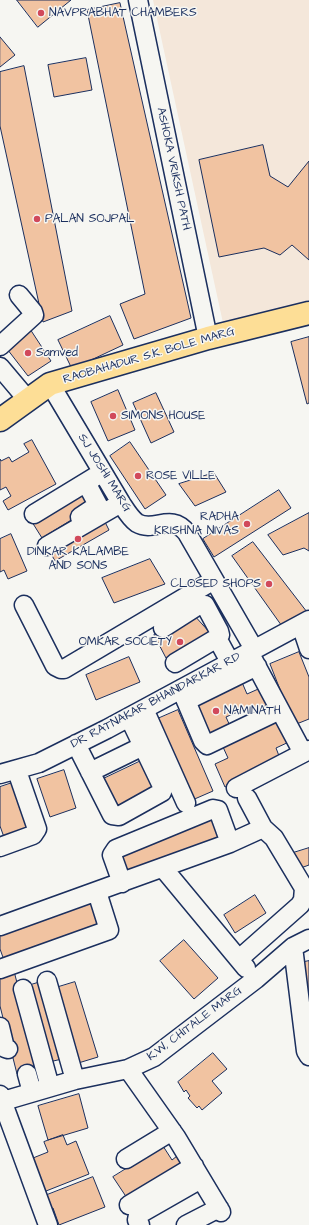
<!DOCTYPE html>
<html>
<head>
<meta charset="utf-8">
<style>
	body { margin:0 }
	canvas { display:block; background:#f6f6f2 }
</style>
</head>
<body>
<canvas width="309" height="1225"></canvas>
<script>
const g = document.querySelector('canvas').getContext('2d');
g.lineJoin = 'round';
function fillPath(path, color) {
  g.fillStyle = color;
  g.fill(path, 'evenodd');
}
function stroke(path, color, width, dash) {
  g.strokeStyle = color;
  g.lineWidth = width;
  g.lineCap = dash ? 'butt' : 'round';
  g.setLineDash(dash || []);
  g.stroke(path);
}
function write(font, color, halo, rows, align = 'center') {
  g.font = font + ' "Architects Daughter",sans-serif';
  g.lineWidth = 3;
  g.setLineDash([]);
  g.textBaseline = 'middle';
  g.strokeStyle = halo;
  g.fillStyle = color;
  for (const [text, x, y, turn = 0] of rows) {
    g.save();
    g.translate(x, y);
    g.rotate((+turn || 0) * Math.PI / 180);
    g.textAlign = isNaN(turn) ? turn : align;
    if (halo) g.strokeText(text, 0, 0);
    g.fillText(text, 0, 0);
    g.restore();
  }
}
fillPath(new Path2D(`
	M153 0H309V301L223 323Z`), '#f4e7da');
const building = new Path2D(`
	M17 0H71L38 27Z
	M120 3 191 318 134 339 120 304 145 294 87 10Z
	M0 37 15 55 0 67Z
	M86 58 92 90 54 97 48 65Z
	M24 66 72 311 43 322 0 126V72Z
	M263 145 270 176 288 187 309 161V260L292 245 280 255 264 248 219 257 199 160Z
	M110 316 123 345 72 369 58 340Z
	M30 329 51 361 28 376 4 345Z
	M309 337V403L307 404 291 342Z
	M118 390 135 430 108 441 91 402Z
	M156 393 174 432 151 443 133 403Z
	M32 440 56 484 8 510 3 501 11 496 6 487 0 490V459L1 461 9 457 12 462 29 452 24 444Z
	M130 442 166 495 145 509 110 456Z
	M214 473 226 492 195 506 179 484Z
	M85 490 94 506 42 538 32 522Z
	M279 490 291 508 214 557 203 539Z
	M309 513V551L304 548 283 555 268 535Z
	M102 516 109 530 55 561 48 548Z
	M11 534 27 571 8 579 4 570 0 572V539Z
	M253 542 307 612 284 629 232 556Z
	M150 559 165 584 114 603 102 578Z
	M193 614 212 635 193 648 166 658 154 635Z
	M299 652 309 677V719L294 725 270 664Z
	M129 657 140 682 96 700 86 675Z
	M241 680 247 694 265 686 274 706 253 716 249 707 226 717 230 726 204 737 189 704Z
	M178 710 213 791 190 801 155 720Z
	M282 720 291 741 276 748 281 761 225 787 215 764 228 758 223 747Z
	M143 760 158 790 116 811 101 780Z
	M64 770 76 808 50 817 37 779Z
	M12 783 29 831 5 840 0 826V787Z
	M213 814 223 839 129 877 119 852Z
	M309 848V865L298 869 293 853Z
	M255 895 266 913 235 933 224 915Z
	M94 899 104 928 5 963 0 949V932Z
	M184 940 218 978 194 999 160 961Z
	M309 961V1027L304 962Z
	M14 971 39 1069 17 1074 0 1006V975Z
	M44 981 66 1058 45 1063 24 987Z
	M75 982 98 1057 75 1064 52 989Z
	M213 1053 227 1069 212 1081 222 1093 202 1110 199 1106 197 1108 188 1098 190 1096 186 1090 184 1092 178 1082Z
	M79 1094 88 1128 48 1140 38 1106Z
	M63 1135 67 1145 76 1141 89 1174 41 1193 28 1160 48 1152 44 1142Z
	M163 1146 172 1160 177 1156 184 1167 129 1201 113 1177Z
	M93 1177 105 1207 59 1225 53 1208 46 1210 42 1197Z`);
fillPath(building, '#f1c3a1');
stroke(building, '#1b2f5e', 1);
const minor = new Path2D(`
	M138 0 208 338
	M0 346 34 315 33 312 19 295
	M0 367 27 399
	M50 384 121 503C125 509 130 518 137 523 154 533 171 512 187 533L254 649
	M34 514 98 475
	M80 517 98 505 90 490
	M47 546 121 503
	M192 593 199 605H205L219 631 220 635 217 638 230 662
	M24 605 55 666 61 669H64L214 580
	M301 625 309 649
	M163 628 199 605
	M249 652 303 753
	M175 663 217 638
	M181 689 203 741 207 745 280 710
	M186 701 257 666
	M144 709 186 803
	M76 744 112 815 119 816 162 792 163 788 129 717
	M90 772 143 746
	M0 774 39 763 107 729 309 620
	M236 788 309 750
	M0 847 33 835 37 829 17 771
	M163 868 246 968
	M122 883 112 855 116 849 213 809 218 810 230 843
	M0 926 230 843 263 828 247 798
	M293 947 306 1051 309 1056
	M239 959 300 905 303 900 304 888 274 838 263 828
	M0 969 109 930 97 892
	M47 981 75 1080
	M23 989 50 1087
	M0 1027 5 1048 8 1049
	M128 1069 176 1137 221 1212
	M27 1074 32 1092
	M0 1095 48 1225
	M0 1102 75 1080 128 1069 154 1057 256 979 293 947 309 939
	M126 1159 172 1131
	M129 1205 194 1166
	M140 1225 137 1220 138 1215 201 1179
	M186 1225 219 1208`);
const primary = new Path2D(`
	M0 420 50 384 208 338 309 313`);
stroke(minor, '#1b2f5e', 21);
stroke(primary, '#1b2f5e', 25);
stroke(minor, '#f6f6f2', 18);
stroke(primary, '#fdde96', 22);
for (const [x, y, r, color] of [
	[41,13,4,"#d1495b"],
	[37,219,4,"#d1495b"],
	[28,353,4,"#d1495b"],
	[113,416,4,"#d1495b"],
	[138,476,4,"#d1495b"],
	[247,524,4,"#d1495b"],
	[78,539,4,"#d1495b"],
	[269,584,4,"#d1495b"],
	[180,642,4,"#d1495b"],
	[216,711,4,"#d1495b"]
]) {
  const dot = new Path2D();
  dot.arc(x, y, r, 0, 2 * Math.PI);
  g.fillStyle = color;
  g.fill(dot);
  stroke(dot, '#f6f6f2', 1.5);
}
write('12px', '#1b2f5e', '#f6f6f2', [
	["NAVPRABHAT CHAMBERS",49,13],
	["PALAN SOJPAL",45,219],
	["Samved",36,353],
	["SIMONS HOUSE",121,416],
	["ROSE VILLE",146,476],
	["RADHA",239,517,"right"],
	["KRISHNA NIVAS",239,531,"right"],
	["DINKAR KALAMBE",78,552,"center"],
	["AND SONS",78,566,"center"],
	["CLOSED SHOPS",261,584,"right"],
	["OMKAR SOCIETY",172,642,"right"],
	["NAMINATH",224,711]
], 'left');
write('12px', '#1b2f5e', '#f6f6f2', [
	["ASHOKA VRIKSH PATH",173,169,78],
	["RAOBAHADUR S.K. BOLE MARG",149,356,-16],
	["SJ JOSHI MARG",104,473,58],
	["DR RATNAKAR BHAINDARKAR RD",156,701,-28],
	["K,W, CHITALE MARG",195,1024,-37]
]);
</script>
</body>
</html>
